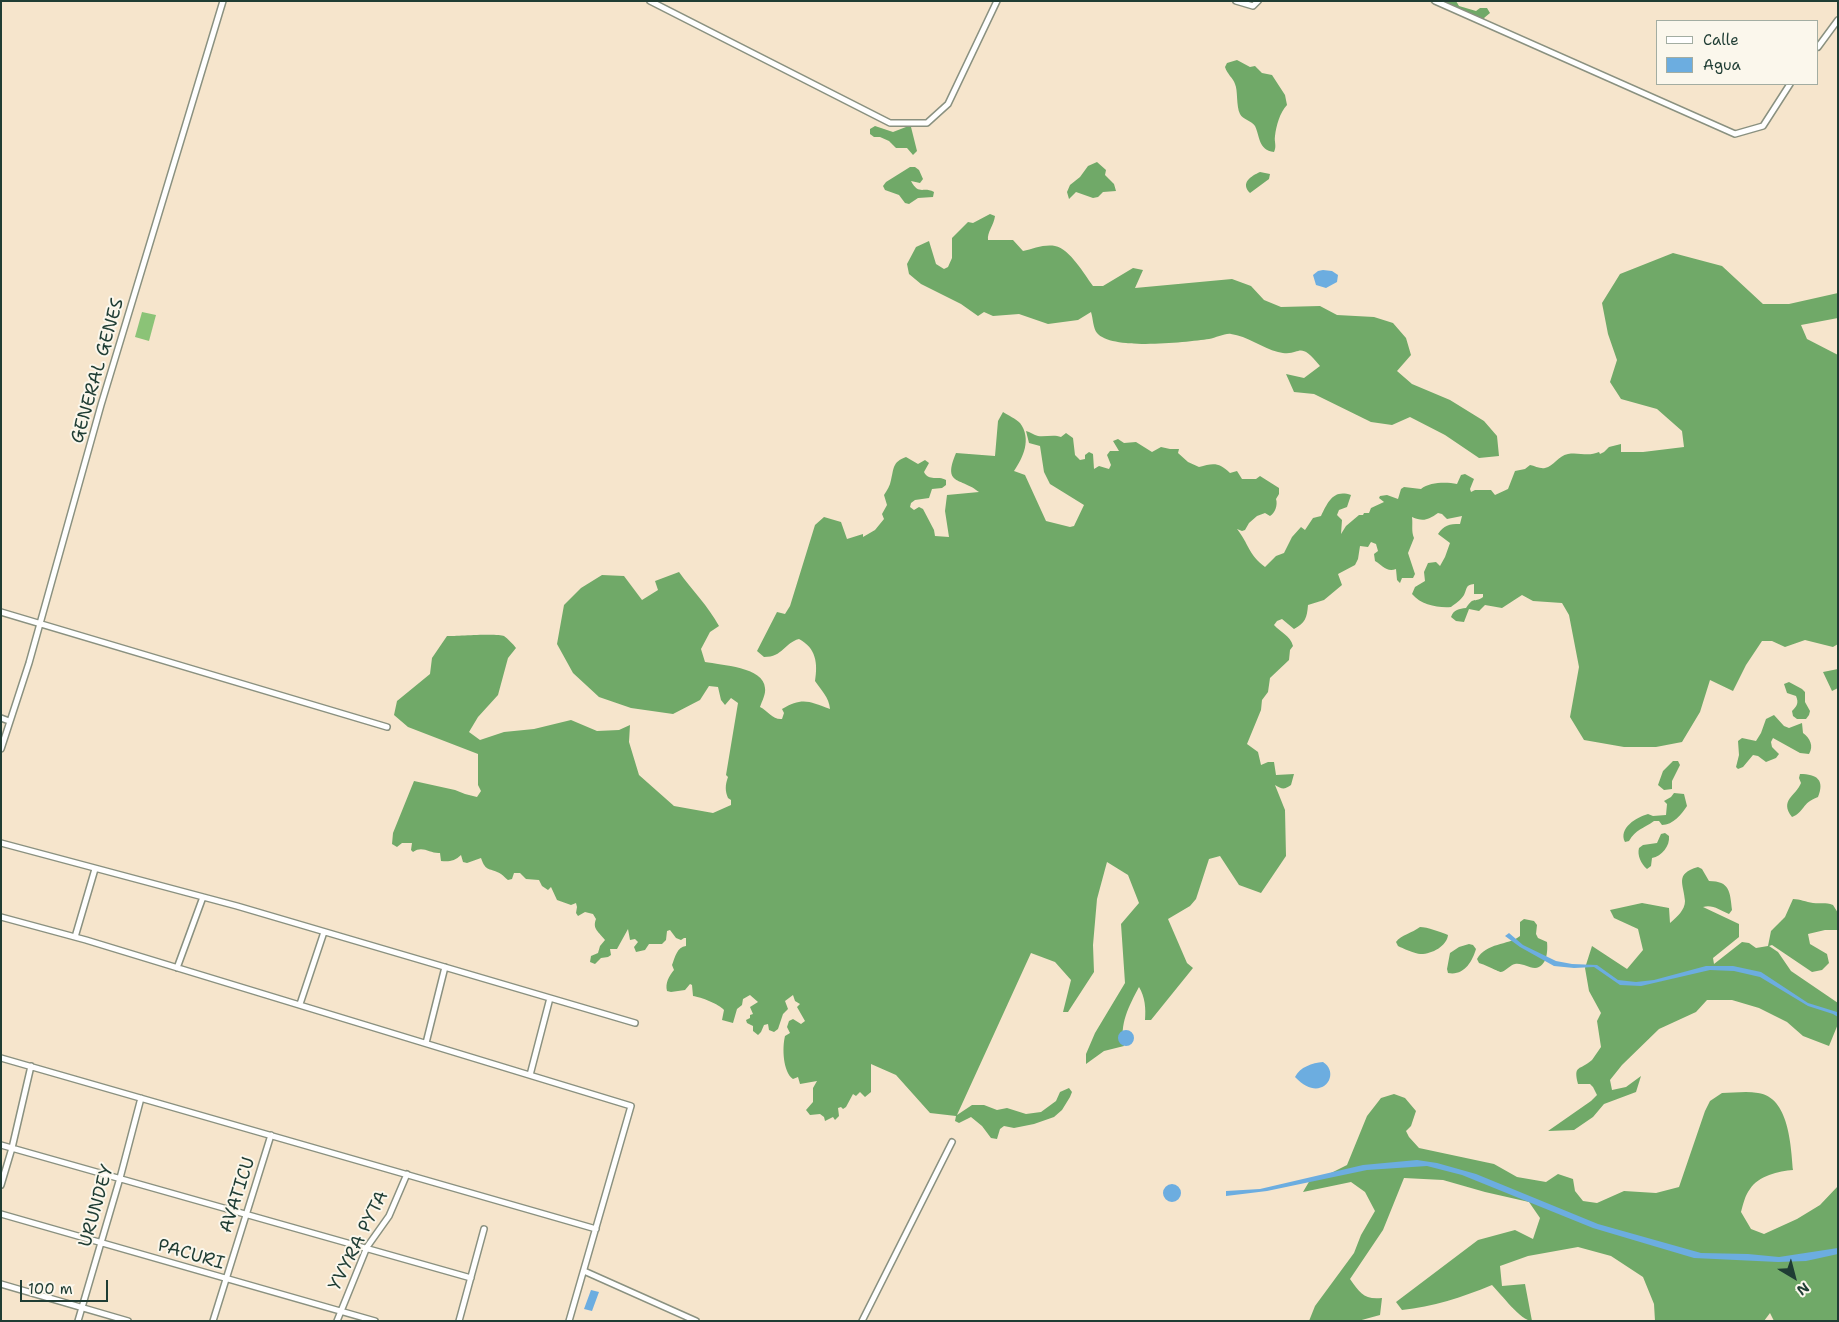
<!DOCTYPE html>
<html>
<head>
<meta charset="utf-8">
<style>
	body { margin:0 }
	#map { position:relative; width:1839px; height:1322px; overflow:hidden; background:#f6e5cc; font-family:"Shantell Sans",sans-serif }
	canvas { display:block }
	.frame { position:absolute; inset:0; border:2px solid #1f3d34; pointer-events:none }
	.legend { position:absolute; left:1656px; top:20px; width:162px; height:65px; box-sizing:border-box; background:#fbf7ec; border:1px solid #a3ada2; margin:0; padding:6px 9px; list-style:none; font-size:15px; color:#1f3d34 }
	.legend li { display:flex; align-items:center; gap:10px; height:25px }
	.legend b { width:25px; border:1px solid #a3ada2 }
	.north { position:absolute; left:1769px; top:1252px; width:50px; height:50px; -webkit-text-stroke:4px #fbf7ec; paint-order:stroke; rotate:143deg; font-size:14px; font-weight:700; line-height:20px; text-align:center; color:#1f3d34 }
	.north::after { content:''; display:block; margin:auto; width:18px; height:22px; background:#1f3d34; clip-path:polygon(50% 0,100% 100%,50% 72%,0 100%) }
	.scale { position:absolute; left:20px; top:1280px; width:88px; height:22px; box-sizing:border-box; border:2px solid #1f3d34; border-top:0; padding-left:6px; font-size:15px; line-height:18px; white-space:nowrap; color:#1f3d34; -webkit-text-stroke:4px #fbf7ec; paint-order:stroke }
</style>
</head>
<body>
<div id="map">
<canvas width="1839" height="1322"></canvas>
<div class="frame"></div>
<ul class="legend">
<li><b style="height:6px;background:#fff"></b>Calle</li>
<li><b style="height:14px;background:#6cade0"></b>Agua</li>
</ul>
<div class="north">N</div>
<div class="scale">100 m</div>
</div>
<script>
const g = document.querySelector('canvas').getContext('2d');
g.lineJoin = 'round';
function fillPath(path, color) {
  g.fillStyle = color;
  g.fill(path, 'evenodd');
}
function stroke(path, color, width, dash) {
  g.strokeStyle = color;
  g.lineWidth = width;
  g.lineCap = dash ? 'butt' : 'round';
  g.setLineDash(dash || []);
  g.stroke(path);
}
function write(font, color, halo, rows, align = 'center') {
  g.font = font + ' "Shantell Sans",sans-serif';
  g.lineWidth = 4;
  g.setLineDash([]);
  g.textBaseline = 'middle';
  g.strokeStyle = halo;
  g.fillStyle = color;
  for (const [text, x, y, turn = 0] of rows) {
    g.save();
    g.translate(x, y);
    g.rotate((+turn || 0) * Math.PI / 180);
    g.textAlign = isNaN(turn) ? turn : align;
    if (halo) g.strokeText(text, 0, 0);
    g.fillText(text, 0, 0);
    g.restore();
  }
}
fillPath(new Path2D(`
	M142 312 156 315 149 341 135 337Z`), '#8bc377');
fillPath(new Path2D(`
	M1428 1H1456L1459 6 1476 11 1480 8H1487L1490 13 1484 18 1486 22 1463 13H1455C1448 7 1437 5 1428 1Z
	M1237 60 1250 67 1255 66 1262 73 1272 75 1285 95 1287 105C1280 112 1276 126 1275 136 1274 142 1277 146 1274 152 1258 150 1260 136 1255 126 1251 120 1243 120 1240 114 1236 106 1238 90 1235 84 1233 78 1227 74 1225 67L1227 63Z
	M875 126 893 132 906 127H911L917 151 913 155 907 148H896L889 141 880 137H874L870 134V129Z
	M1097 162 1106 170 1105 175 1114 184 1116 191 1103 192 1098 197 1093 198 1076 192 1069 199 1067 192 1070 185 1080 177 1088 166Z
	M910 167H915L919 170 923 179 920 183 911 181C919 196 923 186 934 192L933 197 918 198 909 204 905 203 899 195 885 190 883 186 886 182Z
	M1260 172 1270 174 1269 179 1250 193C1240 183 1251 176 1260 172Z
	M990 214 995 216C994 225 987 232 988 240H1013L1023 251C1033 249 1044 244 1055 246 1070 249 1084 274 1093 286H1103L1133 268 1143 270 1135 288 1232 279 1251 286 1264 300 1281 307 1320 306 1337 315 1374 317 1393 323 1406 338 1411 355 1397 371 1412 384 1450 400 1484 421 1497 436 1499 456 1479 458 1445 435 1410 417 1392 425 1371 422 1314 394 1294 392 1286 374 1304 378 1320 366C1297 338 1302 358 1278 352 1262 348 1247 336 1231 334 1225 333 1216 338 1209 339 1187 342 1112 351 1097 333 1093 328 1093 318 1091 312L1078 320 1048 324 1019 314 993 316 984 312 978 316 961 304 921 284 909 274 907 264 916 247 929 241 936 264 944 269 948 267 952 258V238L968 222 973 223Z
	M1673 253 1722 266 1763 304H1789L1838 293V318L1801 325 1807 339 1838 355V644L1833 647 1805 640 1785 647 1772 641H1762L1746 665 1733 691 1710 680 1700 712 1682 742 1656 747H1624L1584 740 1570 717 1579 667 1569 615 1562 603 1533 601 1522 595 1502 608 1485 605 1479 611 1469 609 1464 622 1456 621 1451 617C1454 609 1459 609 1466 608 1475 595 1473 604 1483 597V594H1474V584C1465 585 1467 589 1464 595 1461 600 1455 604 1451 607 1438 608 1421 605 1412 594L1415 587 1425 581 1424 572 1428 563 1436 562 1440 566 1445 557 1450 543 1438 534C1444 525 1449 524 1460 524L1462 516 1447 519 1442 514 1438 513C1428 520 1423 522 1412 517 1413 525 1411 531 1414 538L1408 553 1415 574 1413 578H1402L1400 583 1397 580 1396 569C1387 573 1382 565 1375 561L1374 554 1378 551 1376 544 1371 542 1368 547 1360 546 1358 559 1355 565 1338 574 1342 585 1324 600 1308 605C1307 618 1305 623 1294 629L1282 619 1277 621 1274 625C1281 633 1290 635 1293 646L1290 650 1289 660 1270 678 1268 692 1262 700 1261 710 1247 744 1258 752 1261 765 1268 762H1274L1276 775 1294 774 1291 785C1284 790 1282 789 1275 785L1285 810 1286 856 1261 893 1239 885 1220 856 1209 859 1196 899 1190 906 1168 919 1187 963 1193 968 1151 1020H1145C1146 1008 1145 997 1139 987 1129 1006 1119 1024 1124 1046L1104 1051 1086 1064V1054L1095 1033 1125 983 1121 924 1139 903 1128 875 1107 862 1097 899 1093 945 1094 972 1068 1012H1063L1071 980 1055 962 1031 953 957 1115 972 1105H984L997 1110 1007 1108 1026 1114 1041 1112 1056 1101 1060 1092 1069 1088 1072 1092 1070 1097 1062 1110 1054 1117 1034 1124 1014 1128 1004 1126 1000 1129 997 1139 991 1138 982 1126 971 1117 959 1123 955 1121 956 1116 930 1113 896 1075 871 1064V1092L865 1097 860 1092 856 1096 853 1094 846 1107 843 1109 841 1107 838 1108 839 1116 835 1120 833 1117 825 1121 824 1117 820 1114 810 1115 806 1110 813 1102V1088L817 1081 800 1084 798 1077 793 1079C783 1072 782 1048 785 1036L790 1033 787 1027 789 1021 793 1019 801 1024 805 1021 797 1007 800 1004 795 1001 793 995 785 1001 788 1009 783 1014 778 1029 774 1032 769 1030 768 1024 764 1025 761 1032 758 1035 753 1031V1026L747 1023 746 1020 750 1018V1015L753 1014 750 1007 758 1002 750 995 743 999 742 1005 737 1009 733 1023 722 1020 724 1010C719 1004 701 997 693 996L692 985 690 984 685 990 671 992 667 991C665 983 669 976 674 970L672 965C675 957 677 947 686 946V938H684L681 940 676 938 670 930 667 931 666 940 662 944H649L645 950 636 952 634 947 638 942 635 939 630 940 628 929 617 949H610L611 955 608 957 601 958 595 964 590 962 591 956 598 953 600 946 605 940C599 932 592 929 596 919L593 914 585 912 578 916 576 913 577 907 576 903 571 905 557 900 551 887 548 890 542 886 539 880 526 879 520 873H514L512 879 508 880C505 878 504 876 501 874 490 867 486 873 481 858L467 863 463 862 461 855C455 861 449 862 441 861L440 853C430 854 423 845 413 852L411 850 412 843H402L397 847 392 844 393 833 414 781 455 790 465 794 477 797 481 791 478 785V754L408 727 394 715 397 701 430 674 432 658 447 636C457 636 498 633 504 636 508 639 513 644 516 648L508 658 498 695 478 717 469 732 480 740 504 732 534 729 571 720 597 731 619 730 630 725 629 742 639 775 674 806 713 813 731 805V800L728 798C725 791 725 785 728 777L726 775 738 703 731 698 725 705 721 700 718 687 709 686 700 700 673 714 631 708 599 697 573 673 557 644 564 605 581 588 602 575 624 576 642 600 658 590 655 581 679 572C692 590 708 606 719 626L710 632 701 649 705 662C721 665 764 667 765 688 766 694 762 701 760 707 768 711 773 720 782 719L784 713 782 709C802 697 809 701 830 709 829 697 821 690 815 681 818 663 816 648 799 639 784 643 783 657 764 657L757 651 777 612 785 614 790 606 815 525 824 517 841 522 847 539 863 534V537L875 530 884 519 882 514 887 505 884 495C887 490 890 486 891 480 894 469 892 462 906 457L918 464 925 460 929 463 924 472C929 482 938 475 946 480V485L942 488 932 489 929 498 915 500 911 503 910 507 914 510 919 507 923 509 934 530 935 536 949 537 945 511 947 495 979 492C961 477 942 486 956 453L995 456 998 421 1003 412C1008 415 1016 419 1020 423 1032 439 1023 458 1014 471L1025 475 1046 521 1070 527 1074 526 1084 505 1050 484 1044 472 1040 446 1029 443 1026 431C1030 432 1034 435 1038 436 1046 437 1054 434 1061 437L1066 433 1073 438 1075 455 1080 460 1085 459V455L1089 452 1093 454 1094 469 1099 466 1109 469 1111 465 1107 455 1110 451H1119L1113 441 1118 439 1124 443 1136 442 1152 452 1161 447 1170 449H1179L1178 453 1188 462 1199 467C1213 463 1219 462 1230 473L1237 471 1242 479H1256L1260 476 1279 488V494L1276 499C1278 505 1275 513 1270 516L1265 513 1257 516 1249 523 1245 530 1242 531 1237 529C1249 544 1248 554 1265 567L1276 556 1284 553 1292 537 1301 527 1305 530 1313 518 1321 516C1328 502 1333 489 1351 495L1347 507 1339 510 1337 515 1342 520 1341 534 1346 526 1359 515H1363L1364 513H1369L1371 508 1384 502 1379 498 1380 496 1387 495 1398 499 1401 489 1404 487 1421 489C1430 482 1446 482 1457 484L1461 475 1465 474 1474 479 1470 489 1471 492 1475 490H1491L1495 495 1508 489 1515 471 1525 469 1530 465C1535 466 1540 469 1545 468 1554 466 1558 456 1568 454 1579 452 1588 457 1599 452L1600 454 1604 452 1609 447 1621 444V452H1643L1684 447 1682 431 1657 409 1621 399 1610 382 1617 360 1608 334 1602 303 1620 274Z
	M1838 669V688L1832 691 1823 672Z
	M1789 682 1802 689 1805 692V702L1810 711 1809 715 1806 719H1797L1793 716 1792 711C1797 706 1799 703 1796 696L1787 693 1784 684Z
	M1774 715 1784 726 1789 728 1802 723 1803 733C1810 738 1814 746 1809 754L1800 753 1773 738 1771 742 1772 747 1779 754 1776 758 1766 762 1758 756 1753 755 1743 767 1738 769 1736 767 1739 755 1738 741 1742 738 1756 741 1761 733 1766 719Z
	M1673 761H1678L1680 765 1672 781V789L1664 790 1658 785 1663 771Z
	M1800 774C1817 774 1825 780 1818 797 1801 803 1805 812 1792 817 1779 800 1796 796 1801 783L1799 778Z
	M1674 793 1684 794 1687 806C1682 814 1673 825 1662 825L1659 821H1654C1643 829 1636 829 1629 841L1625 842C1618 828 1637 817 1648 814L1653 816 1666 815 1667 804 1664 801 1671 797Z
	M1665 833 1669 836C1670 846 1662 856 1652 858L1651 866 1647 869C1641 864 1637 855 1639 848L1643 845 1657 843 1661 834Z
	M1698 867 1702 869 1709 881C1730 881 1730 892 1732 910L1729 914C1720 910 1712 904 1703 907L1739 924V937L1713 958 1714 964 1742 942 1749 943 1756 948 1768 946 1771 931 1785 917 1793 899C1800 899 1806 902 1813 903 1821 904 1825 902 1833 905L1838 913V930H1825L1808 934 1810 944 1827 954 1829 963 1822 970 1812 972 1772 945 1769 946 1778 952 1791 971 1838 1003V1024L1829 1046 1803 1036 1787 1022 1759 1008 1732 1000H1707L1696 1012 1659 1029 1622 1065 1610 1080 1612 1090 1626 1087 1641 1076 1636 1092 1604 1104 1593 1117 1574 1130 1548 1131 1591 1101 1597 1095 1593 1087 1590 1084H1578C1573 1064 1580 1071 1592 1060 1595 1056 1598 1051 1601 1047L1597 1021 1601 1013 1589 991 1585 968 1592 946 1627 969 1643 950 1638 929 1614 918 1610 910 1642 903 1669 908 1670 923C1677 917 1685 910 1685 901 1684 884 1674 874 1698 867Z
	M1524 919 1534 921 1537 925 1536 934 1538 938 1547 942C1548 951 1547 967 1535 968 1528 968 1523 963 1515 964 1510 965 1506 971 1501 972 1499 972 1486 965 1479 963L1477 959C1487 942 1507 946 1520 936V922Z
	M1420 927C1427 927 1441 932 1448 935 1447 946 1432 954 1421 954 1418 955 1402 948 1398 946L1396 942C1401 935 1412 933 1420 927Z
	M1469 944 1473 945 1476 949C1472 962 1464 976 1448 973L1447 969 1450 953 1459 947Z
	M1722 1093C1733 1093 1746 1091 1758 1093 1789 1097 1791 1146 1793 1170 1779 1171 1758 1176 1750 1189 1745 1195 1743 1205 1741 1212L1751 1229 1764 1234 1797 1219 1820 1205 1838 1186V1321H1774L1770 1313 1764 1321H1655L1654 1304 1643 1277 1611 1256 1578 1247 1528 1256 1500 1266 1502 1286 1525 1284 1532 1321C1521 1321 1501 1294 1492 1285 1463 1297 1432 1307 1402 1310L1396 1302 1478 1240 1515 1230 1533 1239 1540 1218 1529 1202 1485 1192 1443 1180 1404 1178 1383 1230 1350 1279C1360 1293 1364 1300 1382 1298L1380 1315 1358 1321H1309L1315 1306 1354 1253 1361 1235 1375 1211 1365 1192 1351 1182 1303 1192 1310 1180 1329 1174 1347 1165 1367 1116 1381 1098 1394 1094 1405 1098 1416 1111 1411 1126 1406 1131 1409 1137 1419 1148 1494 1164 1517 1177 1546 1182 1558 1174 1573 1179 1575 1191 1583 1201 1597 1203 1624 1191 1656 1193 1679 1187 1705 1111 1710 1101Z`), '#70a968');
fillPath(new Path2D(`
	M1323 270 1332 271 1338 275 1337 282 1326 288 1316 285 1313 275 1318 271Z
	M1509 933 1523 945 1556 961 1572 964 1597 965 1618 980 1636 982 1654 980 1706 966H1733L1761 972 1808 1003 1837 1012 1838 1017 1833 1014 1808 1006 1760 977 1734 971 1710 970 1641 986 1620 985 1594 967 1574 968 1554 966 1520 947 1505 936Z
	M1118 1038a8 8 0 1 1 16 0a8 8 0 1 1-16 0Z
	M1323 1062C1342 1074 1321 1105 1295 1077 1300 1067 1312 1063 1323 1062Z
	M1417 1160 1437 1163 1476 1174 1598 1224 1701 1253 1748 1254 1779 1257 1838 1248V1254L1806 1261 1778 1262 1694 1258 1593 1228 1462 1175 1427 1166 1367 1170 1267 1191 1226 1196V1191L1260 1189 1363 1165Z
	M1163 1193a9 9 0 1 1 18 0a9 9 0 1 1-18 0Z
	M591 1290 599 1292 592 1311 584 1309Z`), '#6cade0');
const street = new Path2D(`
	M650 1 890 123H927L948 104 997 1
	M1236 1 1253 6 1258 1
	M1435 1 1735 134 1763 126 1790 84
	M1818 47 1838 20
	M1 612 387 727
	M1 718 9 721
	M1 749 29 663 101 405 223 1
	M1 843 237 906 635 1023
	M1 917 86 940 631 1106 569 1321
	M75 937 95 869
	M177 968 203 897
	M300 1004 324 932
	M426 1043 445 967
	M1 1058 596 1229
	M530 1075 550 998
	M1 1145 471 1278
	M1 1185 12 1148 31 1066
	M1 1214 375 1321
	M584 1271 696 1321
	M1 1284 128 1321
	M78 1321 120 1178 141 1098
	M213 1321 271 1135
	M337 1321 367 1247 389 1216 407 1174
	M459 1321 484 1229
	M862 1321 952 1142`);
stroke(street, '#8a9180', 8);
stroke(street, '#fff', 5);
write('18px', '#1f3d34', '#fbf7ec', [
	["GENERAL GENES",98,371,-74],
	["AVATICU",238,1195,-72],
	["URUNDEY",97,1206,-74],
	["YVYRA PYTA",359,1241,-63],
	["PACURI",191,1255,16]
]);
</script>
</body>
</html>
